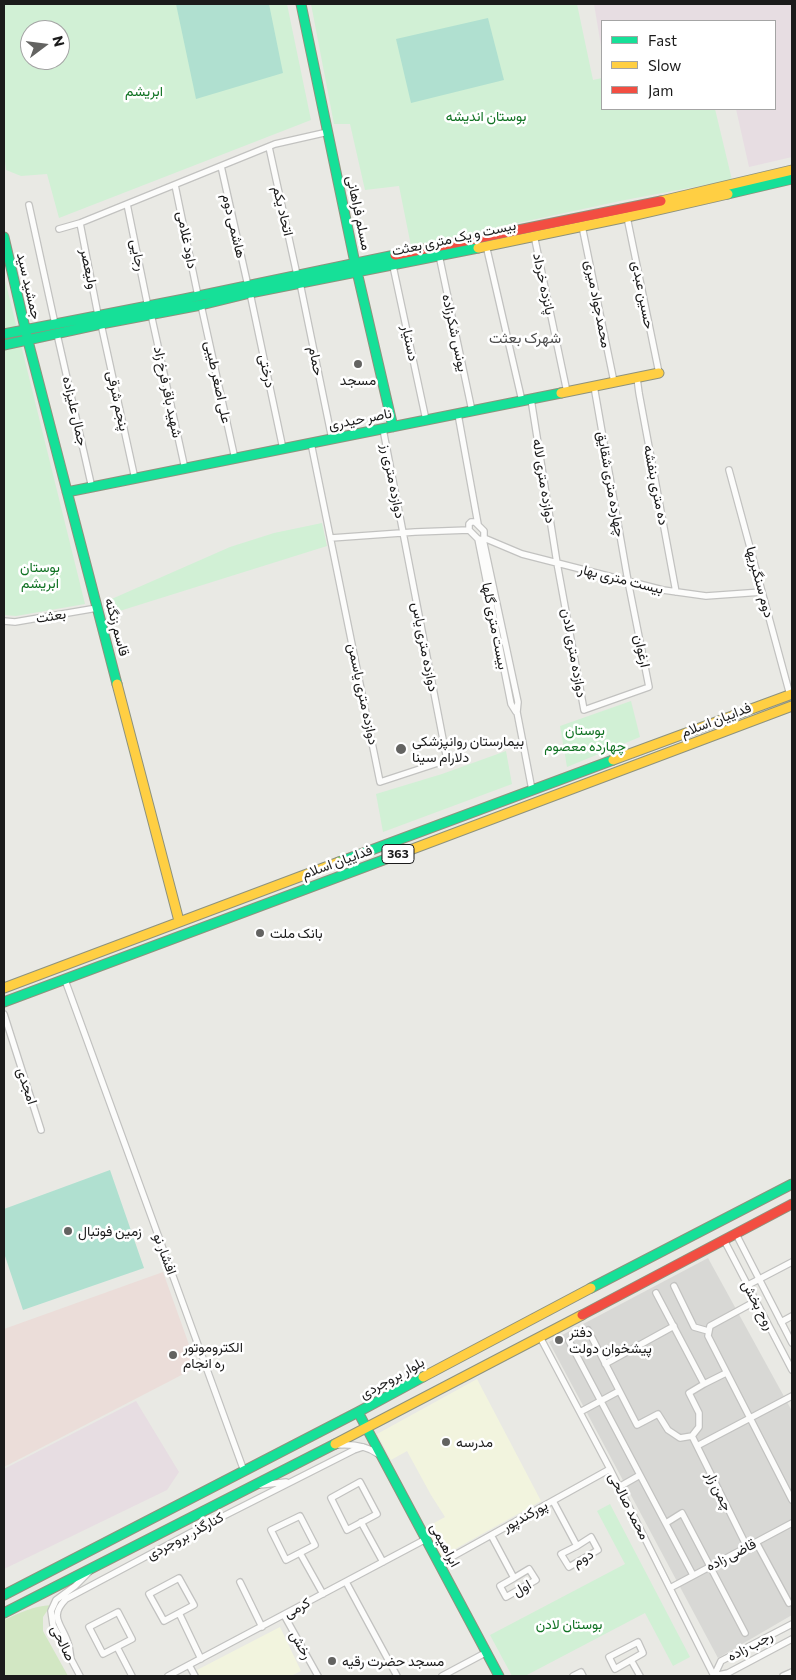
<!DOCTYPE html>
<html>
<head>
<meta charset="utf-8">
<style>
	body { margin:0 }
	#map { position:relative; width:796px; height:1680px; overflow:hidden; background:#e9e9e4; font-family:Commissioner,sans-serif }
	canvas { display:block }
	.frame { position:absolute; inset:0; border:5px solid #1b1b1b; pointer-events:none }
	.legend { position:absolute; left:601px; top:20px; width:175px; height:90px; box-sizing:border-box; background:#fff; border:1px solid #a4a4a4; margin:0; padding:6px 9px; list-style:none; font-size:15px; color:#1b1b1b }
	.legend li { display:flex; align-items:center; gap:10px; height:25px }
	.legend b { width:25px; border:1px solid #a4a4a4 }
	.north { position:absolute; left:20px; top:20px; width:50px; height:50px; box-sizing:border-box; background:#fff; border:1px solid #a4a4a4; border-radius:50%; rotate:75deg; font-size:14px; font-weight:700; line-height:20px; text-align:center; color:#1b1b1b }
	.north::after { content:''; display:block; margin:auto; width:18px; height:22px; background:#636361; clip-path:polygon(50% 0,100% 100%,50% 72%,0 100%) }
</style>
</head>
<body>
<div id="map">
<canvas width="796" height="1680"></canvas>
<div class="frame"></div>
<ul class="legend">
<li><b style="height:6px;background:#16e098"></b>Fast</li>
<li><b style="height:6px;background:#ffcf43"></b>Slow</li>
<li><b style="height:6px;background:#f24e42"></b>Jam</li>
</ul>
<div class="north">N</div>
</div>
<script>
const g = document.querySelector('canvas').getContext('2d');
g.lineJoin = 'round';
function fillPath(path, color) {
  g.fillStyle = color;
  g.fill(path, 'evenodd');
}
function stroke(path, color, width, dash) {
  g.strokeStyle = color;
  g.lineWidth = width;
  g.lineCap = dash ? 'butt' : 'round';
  g.setLineDash(dash || []);
  g.stroke(path);
}
function write(font, color, halo, rows, align = 'center') {
  g.font = font + ' Commissioner,Vazirmatn,sans-serif';
  g.lineWidth = 5;
  g.setLineDash([]);
  g.textBaseline = 'middle';
  g.strokeStyle = halo;
  g.fillStyle = color;
  for (const [text, x, y, turn = 0] of rows) {
    g.save();
    g.translate(x, y);
    g.rotate((+turn || 0) * Math.PI / 180);
    g.textAlign = isNaN(turn) ? turn : align;
    if (halo) g.strokeText(text, 0, 0);
    g.fillText(text, 0, 0);
    g.restore();
  }
}
fillPath(new Path2D(`
	M708 1258 792 1411V1615L718 1658 549 1342Z`), '#d8d8d5');
fillPath(new Path2D(`
	M163 1272 197 1367 4 1467V1329Z`), '#ebddd9');
fillPath(new Path2D(`
	M594 4H792V157L749 167 736 109H775V21H602V52Z
	M136 1401 179 1472 167 1490 4 1569V1469Z`), '#e7dde2');
fillPath(new Path2D(`
	M477 1379 541 1501 441 1557 425 1528 445 1517 431 1495 407 1451 391 1460 377 1434Z
	M280 1627 301 1671 291 1676H198L195 1671Z`), '#f2f4de');
fillPath(new Path2D(`
	M51 1605 43 1617V1631L68 1676H4V1620C19 1613 34 1606 51 1605Z`), '#d2e7c3');
fillPath(new Path2D(`
	M4 4H287L311 120 59 218 47 174 21 176 6 170 4 153ZM30 30H60V60H30Z
	M311 4H577L593 80 602 78V109H715L732 180 625 200 411 246 399 186 365 190 350 124H334Z
	M4 276 85 604 16 616 4 615Z
	M322 523 327 546 110 614 107 601 230 547 274 533Z
	M631 701 640 737 567 767 560 726Z
	M506 751 512 784 383 832 376 794 442 774Z
	M610 1504 690 1657 673 1666 645 1613 525 1676H512L490 1635 625 1564 597 1511Z`), '#d1f0d5');
fillPath(new Path2D(`
	M176 4H269L283 73 196 99Z
	M488 18 504 80 411 103 396 39Z
	M110 1170 144 1268 23 1310 4 1253V1209Z`), '#b0e0d0');
const street = new Path2D(`
	M269 147 297 275
	M221 166 248 286
	M175 185 198 296
	M127 204 148 307
	M29 205 55 324
	M627 217 659 373
	M80 223 98 315
	M582 226 614 382
	M59 229 80 223 275 144 328 132
	M534 235 567 392
	M486 245 522 401
	M439 255 472 411
	M393 266 426 420
	M300 283 332 439
	M250 293 283 449
	M201 305 235 459
	M151 314 185 469
	M101 324 135 479
	M57 334 92 488
	M637 378 639 393 676 592
	M531 399 557 563 584 710 649 687 628 581 594 386
	M458 414 478 524
	M311 443 380 782 447 760 383 429
	M729 470 790 695
	M471 522H475L484 531V538L482 540 478 539 469 530V524Z
	M331 538 415 532 469 530
	M484 538 522 554 663 590 706 596 762 592
	M478 539 511 704 516 712
	M483 539 518 702 517 712 532 790
	M4 621 15 622 97 608
	M65 980 244 1471
	M4 1014 41 1130
	M736 1234 792 1343
	M724 1240 792 1370
	M748 1285 792 1262
	M674 1286 694 1327 708 1331
	M756 1301 710 1326 708 1336 792 1500
	M781 1322 792 1316
	M588 1330 637 1425 658 1414 668 1430 680 1438 692 1436 699 1427V1413L689 1393 704 1384 656 1293
	M540 1337 610 1469 714 1676
	M569 1341 693 1575
	M605 1364 674 1326
	M704 1384 726 1373
	M580 1412 619 1391
	M692 1436 747 1547
	M337 1445C352 1444 366 1445 378 1454
	M697 1446 792 1396
	M360 1482 377 1514 347 1530 331 1498Z
	M260 1485 286 1482
	M619 1487 640 1475
	M553 1501 577 1546 591 1537 598 1550 569 1567 561 1554 577 1546
	M300 1516 315 1545 286 1560 271 1530Z
	M361 1522 383 1562
	M666 1523 682 1513 745 1633
	M491 1535 514 1578 529 1569 536 1580 506 1597 500 1586 514 1578
	M756 1542 789 1603
	M300 1553 323 1594
	M439 1564 610 1469
	M179 1578 194 1605 164 1621 149 1594Z
	M240 1582 262 1627
	M346 1582 397 1676
	M670 1588 792 1523
	M118 1612 132 1639 103 1654 89 1627Z
	M179 1613 201 1659
	M284 1615 318 1676
	M638 1642 643 1653 615 1669 609 1657Z
	M117 1647 132 1676
	M71 1659C70 1654 70 1648 68 1643 62 1624 48 1617 66 1599L190 1533 354 1450 363 1447
	M631 1660 640 1676
	M189 1665 195 1676
	M80 1676 53 1625 51 1611 56 1600 75 1586 89 1572
	M168 1676 426 1539
	M442 1676 487 1652
	M573 1676 581 1672 583 1676
	M714 1676 721 1661 792 1624
	M714 1676 728 1673 792 1639
	M783 1676 792 1672`);
const fast = new Path2D(`
	M301 4 355 263 393 427
	M728 194 792 179
	M4 237 28 341 117 684
	M4 334 184 299 395 255
	M4 345 101 324 201 305 250 293 478 248
	M67 492 561 393
	M339 862 613 760
	M4 1002 394 856
	M591 1288 792 1184
	M358 1412 499 1676
	M4 1595 358 1412 423 1377
	M4 1613 335 1444`);
const slow = new Path2D(`
	M661 201 792 170
	M478 248 627 217 728 194
	M561 393 659 373
	M117 684 179 921
	M613 760 792 694
	M394 856 792 706
	M4 988 339 862
	M423 1377 591 1288
	M335 1444 582 1315`);
const jam = new Path2D(`
	M395 255 661 201
	M582 1315 792 1204`);
stroke(street, '#c2c2c0', 8);
stroke(fast, '#8e927d', 11);
stroke(slow, '#8e927d', 11);
stroke(jam, '#8e927d', 11);
stroke(street, '#fcfcfb', 5.5);
stroke(fast, '#16e098', 9);
stroke(slow, '#ffcf43', 9);
stroke(jam, '#f24e42', 9);
for (const [x, y, r, color] of [
	[358,364,5,"#636361"],
	[401,749,6,"#636361"],
	[260,933,5,"#636361"],
	[68,1231,5,"#636361"],
	[559,1340,5,"#636361"],
	[173,1355,5,"#636361"],
	[446,1442,5,"#636361"],
	[332,1661,5,"#636361"]
]) {
  const dot = new Path2D();
  dot.arc(x, y, r, 0, 2 * Math.PI);
  g.fillStyle = color;
  g.fill(dot);
  stroke(dot, '#fff', 2);
}
for (const [x, y, w] of [
	[398,854,32]
]) {
  const box = new Path2D();
  box.roundRect(x - w / 2, y - 9.5, w, 19, 4);
  g.fillStyle = '#fff';
  g.fill(box);
  stroke(box, '#1b1b1b', 1);
}
write('bold 12px', '#1b1b1b', null, [
	["363",398,854]
]);
write('14px', '#107223', '#fff', [
	["ابریشم",144,91],
	["بوستان اندیشه",486,116],
	["بوستان",40,567],
	["ابریشم",40,583],
	["بوستان",585,730],
	["چهارده معصوم",585,746],
	["بوستان لادن",569,1624]
]);
write('14px', '#1b1b1b', '#fff', [
	["اتحاد یکم",283,211,77],
	["مسلم فراهانی",359,213,78],
	["هاشمی دوم",234,226,77],
	["بیست و یک متری بعثت",454,238,-12],
	["داود غلامی",187,240,79],
	["رجایی",138,255,79],
	["ولیعصر",89,269,79],
	["پانزده خرداد",544,284,78],
	["جمشید سید",29,286,77],
	["حسین عبدی",643,295,79],
	["محمدجواد میری",598,304,79],
	["یونس شکرزاده",455,333,78],
	["دستیار",410,343,78],
	["حمام",316,361,78],
	["درختی",267,371,78],
	["علی اصغر طیبی",218,382,78],
	["شهید باقر فرخ زاد",168,392,78],
	["پنجم شرقی",118,401,78],
	["جمال علیزاده",75,411,77],
	["ناصر حیدری",360,419,-11],
	["دوازده متری رز",393,481,79],
	["دوازده متری لاله",544,481,81],
	["چهارده متری شقایق",611,484,80],
	["ده متری بنفشه",656,485,79],
	["بیست متری بهار",621,579,14],
	["دوم سنگبریها",760,582,75],
	["بعثت",51,616,-9],
	["بیست متری گلها",495,626,79],
	["قاسم زنگنه",117,627,75],
	["دوازده متری یاس",425,647,79],
	["ارغوان",642,651,78],
	["دوازده متری لادن",574,653,80],
	["دوازده متری یاسمن",363,694,78],
	["فداییان اسلام",716,720,-21],
	["فداییان اسلام",337,862,-20],
	["امجدی",27,1086,72],
	["افشار نو",165,1254,70],
	["روح بخش",758,1305,62],
	["بلوار بروجردی",392,1378,-29],
	["چمن زار",719,1491,64],
	["محمد صالحی",629,1506,63],
	["پورکندپور",525,1516,-29],
	["کنارگذر بروجردی",185,1536,-28],
	["ابراهیمی",445,1545,62],
	["قاضی زاده",731,1555,-27],
	["دوم",583,1558,-29],
	["اول",522,1588,-30],
	["کرمی",297,1608,-28],
	["صالحی",63,1643,64],
	["رخش",301,1645,61],
	["رجب زاده",750,1646,-28]
]);
write('14px', '#1b1b1b', '#fff', [
	["مسجد",358,380,"center"],
	["بیمارستان روانپزشکی",412,741],
	["دلارام سینا",412,757],
	["بانک ملت",270,933],
	["زمین فوتبال",78,1231],
	["دفتر",569,1332],
	["پیشخوان دولت",569,1348],
	["الکتروموتور",183,1347],
	["ره انجام",183,1363],
	["مدرسه",456,1442],
	["مسجد حضرت رقیه",342,1661]
], 'left');
write('15px', '#4e4e4e', '#fff', [
	["شهرک بعثت",525,338]
]);
</script>
</body>
</html>
